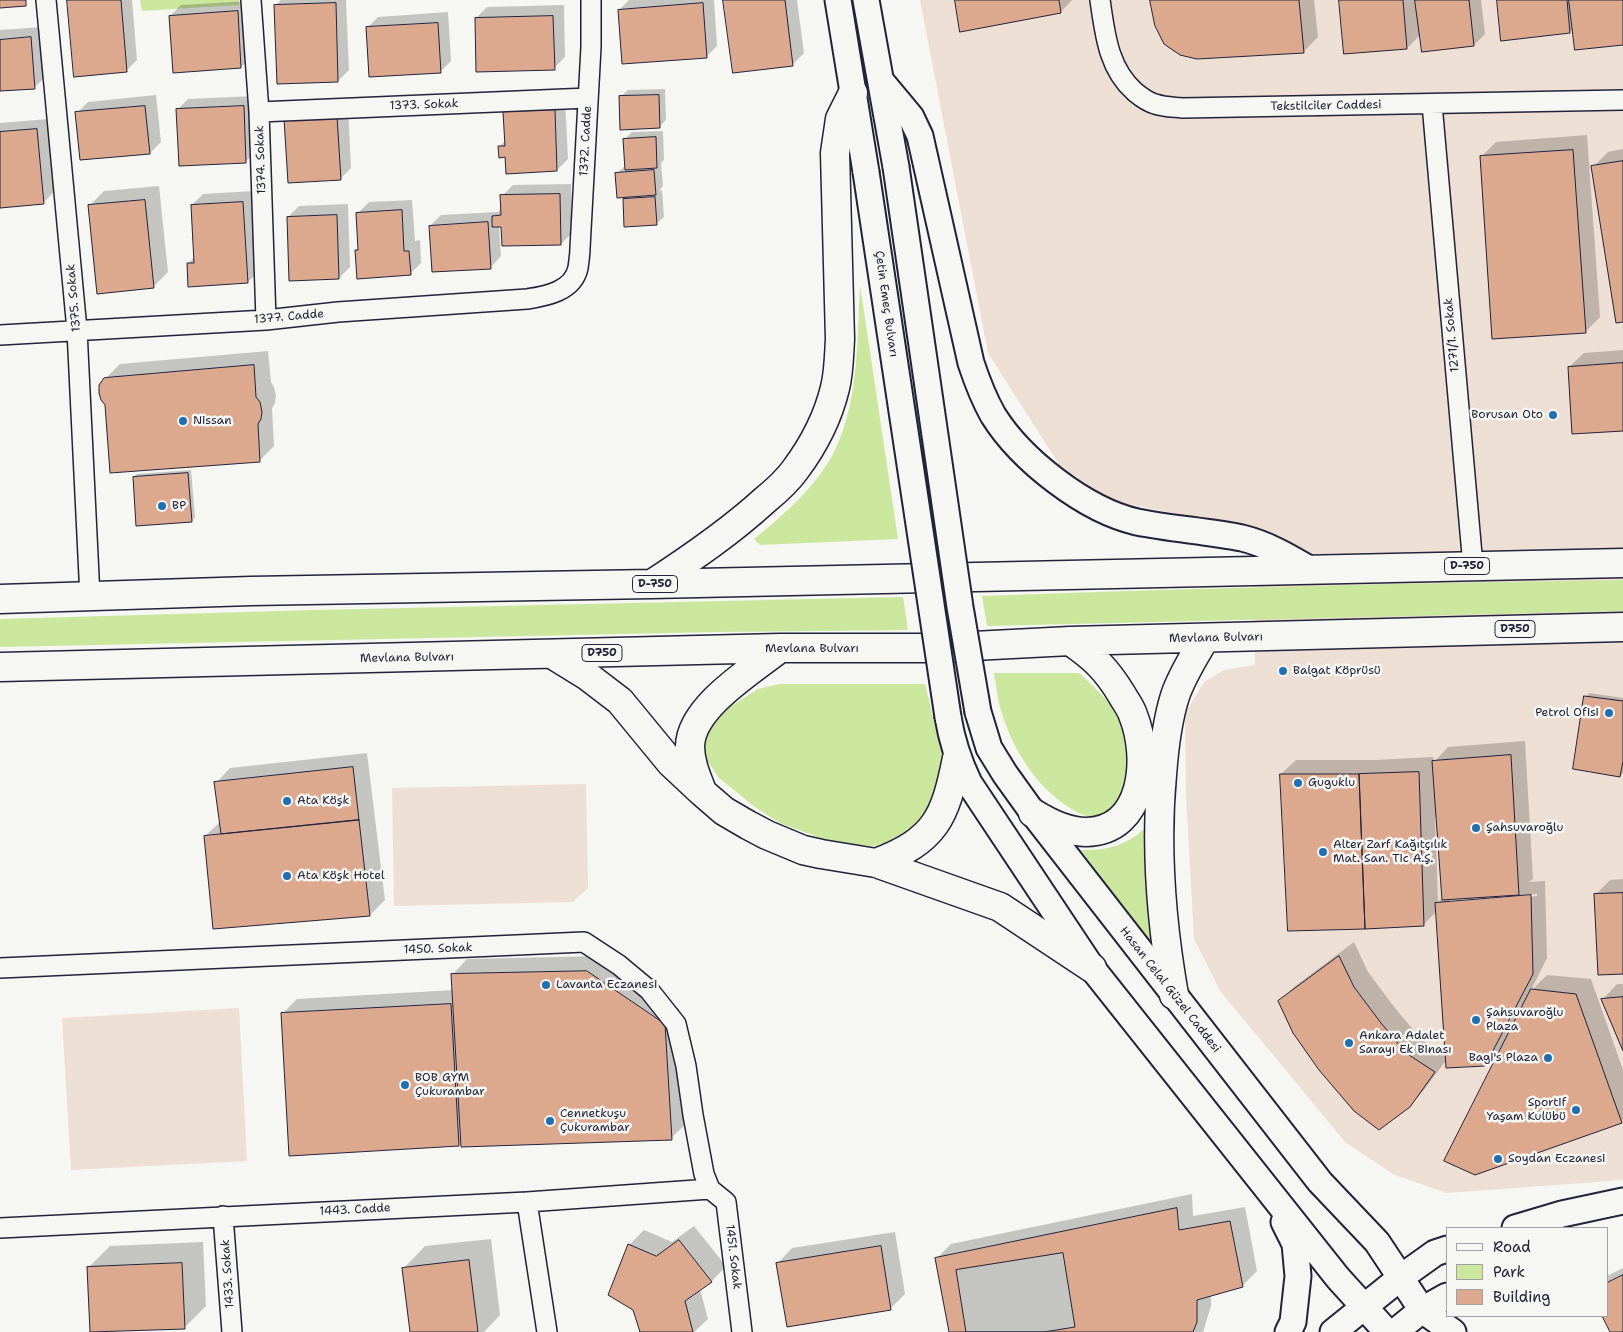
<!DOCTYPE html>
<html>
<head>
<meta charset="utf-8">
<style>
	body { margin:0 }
	#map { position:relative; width:1623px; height:1332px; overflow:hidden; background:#f6f6f2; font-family:"Shantell Sans",sans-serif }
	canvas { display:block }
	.legend { position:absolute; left:1446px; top:1227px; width:162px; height:90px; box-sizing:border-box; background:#f6f6f2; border:1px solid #a1a1a9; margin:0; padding:6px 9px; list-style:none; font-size:15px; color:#22223b }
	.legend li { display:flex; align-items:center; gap:10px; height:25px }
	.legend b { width:25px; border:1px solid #a1a1a9 }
</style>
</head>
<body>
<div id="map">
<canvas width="1623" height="1332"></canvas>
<ul class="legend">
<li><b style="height:6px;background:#f6f6f2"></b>Road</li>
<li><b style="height:14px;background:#cbe79e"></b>Park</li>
<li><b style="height:14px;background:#dca98f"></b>Building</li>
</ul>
</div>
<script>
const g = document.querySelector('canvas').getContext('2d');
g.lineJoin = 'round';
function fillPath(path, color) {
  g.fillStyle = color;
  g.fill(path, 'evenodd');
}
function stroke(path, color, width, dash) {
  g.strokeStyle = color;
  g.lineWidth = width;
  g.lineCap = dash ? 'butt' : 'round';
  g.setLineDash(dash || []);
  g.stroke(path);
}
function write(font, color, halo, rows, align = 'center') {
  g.font = font + ' "Shantell Sans",sans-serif';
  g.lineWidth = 5;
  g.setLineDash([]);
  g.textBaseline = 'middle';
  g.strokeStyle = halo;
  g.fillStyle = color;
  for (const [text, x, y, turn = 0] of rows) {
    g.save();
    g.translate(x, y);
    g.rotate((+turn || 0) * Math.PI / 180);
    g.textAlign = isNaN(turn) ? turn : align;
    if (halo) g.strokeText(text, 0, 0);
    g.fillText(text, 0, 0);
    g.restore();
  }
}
fillPath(new Path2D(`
	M920 0H1623V1180L1447 1193 1395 1175 1346 1143 1220 991 1194 939 1186 796 1185 713 1204 682 1224 670 1255 665 1254 534 1219 522 1111 501 1060 466 988 353Z
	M586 784 588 888 573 902 394 906 392 788Z
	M239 1008 247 1161 71 1170 62 1018Z`), '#eedfd4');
fillPath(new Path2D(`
	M140 0H239V5L142 11Z
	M860 285 898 539 760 545 754 539C785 514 819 484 836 448 859 398 857 339 860 285Z
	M1623 580V611L987 626 982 596C1195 588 1409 583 1623 580Z
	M903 597 908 630 718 632 0 647V619L315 610Z
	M994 673H1079C1107 698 1130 721 1130 761 1130 770 1126 779 1125 787 1122 800 1112 814 1098 817 1089 819 1078 813 1070 808 1035 786 1011 747 1000 707 997 696 996 684 994 673Z
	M780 684H925L942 754 946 781 939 805 903 840 874 846 837 844 780 823 755 807 719 778 706 759 702 745 711 721 733 705 758 689Z
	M1144 829H1148L1156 950 1081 850C1106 851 1125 846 1144 829Z`), '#cbe79e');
fillPath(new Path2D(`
	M69 0H132L137 60 126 71Z
	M281 0H346L349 70 338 81 275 6Z
	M629 0H714L717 46 706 57 619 10Z
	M725 0H797L804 53 793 64Z
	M957 0H1072L1061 12Z
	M1151 0H1314L1318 37 1304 51Z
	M1341 0H1481L1485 34 1474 45 1421 34 1407 48Z
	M1498 0H1623V44L1574 28 1570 32Z
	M248 1 252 56 241 67 170 16 181 5Z
	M564 5 565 57 554 68 476 18 487 7Z
	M448 12 451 61 440 72 367 28 378 17Z
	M42 27 45 77 34 88 0 90V30Z
	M665 89 666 120 659 127 620 97 628 90Z
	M156 95 161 142 150 153 77 113 88 102Z
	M254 96 257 150 246 161 177 110 188 99Z
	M565 99 568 159 557 170 506 156 499 147 506 140 504 112 515 101Z
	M348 106 351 168 340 179 297 108Z
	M48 119 54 192 43 203 0 207V123Z
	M663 131 664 160 661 163 663 186 659 191 662 190 664 217 656 224 624 199 628 196 616 174 624 167 626 166 625 139 632 132Z
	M1587 135 1600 317 1585 332 1481 157 1496 142Z
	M1623 149V320L1593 167 1608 152Z
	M571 184 572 233 561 244 499 226 501 256 490 268 430 226 441 215 498 212 502 207V196L513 185Z
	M159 186 168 272 153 287 89 206 104 191Z
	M254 191 259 271 248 282 188 263 195 257 192 205 203 194Z
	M412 200 415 241 420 240 421 263 410 274 356 251 359 247 358 213 369 202Z
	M348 204 350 267 339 278 288 217 299 206Z
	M1623 350V429L1569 367 1584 353Z
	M268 351 271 382 274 387 276 396 275 403 272 408 274 446 259 461 107 404 105 379 120 364Z
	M191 470 195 517 192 521 134 477 137 474Z
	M1589 693 1623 698V773L1620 776 1586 697Z
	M1525 741 1533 879 1529 882 1545 881 1547 958 1530 992 1547 975 1591 979 1623 1070V1120L1621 1122 1503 1046 1484 1065 1447 1059 1424 1090 1409 1106 1280 1002 1294 987 1354 942 1368 972 1395 1008 1421 1039 1447 1056 1437 911 1423 925 1281 774 1296 760H1374L1433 757 1434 762 1448 747ZM1435 818H1437L1443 897 1438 902ZM1537 894V896L1450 903V900Z
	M367 753 385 900 370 915 214 927 205 836 221 821 216 783 230 768Z
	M1623 879V973L1596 894 1610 880Z
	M602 956 679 1009 686 1124 671 1138 462 1141 459 1145 282 1014 297 999 454 990 453 974 467 959Z
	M1617 984H1623V1048L1603 999Z
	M1192 1194 1193 1216 1245 1207 1257 1271 1242 1286 1211 1295V1306L1203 1332H950L936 1259 951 1244Z
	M694 1226 726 1266 712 1281 700 1289 708 1319 694 1332H641L629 1245 644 1230 672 1242Z
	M895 1232 905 1294 890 1309 778 1263 792 1248Z
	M491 1239 500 1315 484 1332H411L404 1268 425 1246Z
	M203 1242 206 1306 184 1328 92 1332 88 1268 110 1246Z
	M1623 1268V1332H1611L1604 1316H1607V1276Z`), '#0003');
const building = new Path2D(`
	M0 0H26V6L0 8Z
	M67 0H121L127 72 74 77Z
	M723 0H785L793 66 733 73Z
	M955 0H1059L1061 13 960 32Z
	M1150 0H1299L1304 53 1197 59 1180 55 1164 44 1155 26Z
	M1339 0H1403L1407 49 1344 54Z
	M1415 0H1469L1474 46 1422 52Z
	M1497 0H1567L1570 33 1501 41Z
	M1569 0H1623V45L1575 50Z
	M336 3 338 82 277 84 274 5Z
	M703 3 707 58 622 64 618 10Z
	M238 11 241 68 173 73 169 16Z
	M553 16 555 70 476 72 475 18Z
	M438 23 441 73 369 77 366 27Z
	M31 37 35 89 0 91V40Z
	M659 95 660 128 620 130 619 96Z
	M145 106 150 154 80 160 75 112Z
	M244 106 246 163 179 166 176 109Z
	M555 110 557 171 506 174 505 157 499 158 498 146H505L503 112Z
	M337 116 341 180 288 183 284 119Z
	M37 129 44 204 0 208V132Z
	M656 137 657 168 625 170 623 139Z
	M1573 150 1586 333 1492 339 1480 156Z
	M1623 161V322L1616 323 1591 166Z
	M654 170 656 195 617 198 615 173Z
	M560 194 561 245 502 246 501 227H492V216L501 215 500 195Z
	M655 197 657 225 624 227 623 199Z
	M145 200 154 288 97 294 88 205Z
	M243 202 248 283 188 287 187 263H194L191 205Z
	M402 210 404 251H409L411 275 357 279 355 250H358L356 213Z
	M337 215 339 279 289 281 287 217Z
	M488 222 491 269 432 272 429 226Z
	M1623 363V431L1572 434 1568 367Z
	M254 365 256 397 260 402 262 412 261 419 258 424 260 462 110 473 105 405 101 400 99 393V385L104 378Z
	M188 473 192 522 136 526 133 477Z
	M1584 696 1623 701V761L1620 777 1573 769Z
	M1511 755 1519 895 1442 900 1432 761Z
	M353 767 359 820 221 834 214 782Z
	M1419 772 1424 926 1365 929 1359 774Z
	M1280 774H1359L1365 929 1288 931Z
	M359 820 370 916 213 929 204 836Z
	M1623 893V974L1598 975 1594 894Z
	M1531 895 1533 974 1485 1066 1446 1068 1435 903Z
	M1339 956 1354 987 1381 1023 1406 1053 1435 1072 1410 1107 1379 1130 1354 1111 1319 1070 1293 1033 1278 1001Z
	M587 971 665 1024 672 1140 461 1147 451 974Z
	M1531 989 1576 994 1622 1123 1475 1175 1444 1161Z
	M1623 997V1051L1601 999Z
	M451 1004 459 1146 289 1156 281 1013Z
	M1177 1208 1179 1230 1230 1221 1243 1287 1197 1300V1322L1193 1332H949L935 1258Z
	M679 1240 712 1282 685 1301 693 1332H640L633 1310 608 1295 628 1244 656 1256Z
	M881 1246 891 1310 787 1327 776 1263Z
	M1063 1253 1075 1327 1044 1332H966L956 1270Z
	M469 1260 478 1332H410L402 1268Z
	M182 1263 185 1329 90 1332 87 1267Z
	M1623 1275V1332H1610L1602 1316H1607V1283Z`);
fillPath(building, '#dca98f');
stroke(building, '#22223b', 1);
const minor = new Path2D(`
	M46 0 77 330 90 597
	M251 0 259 112 266 320
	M1100 0C1105 34 1108 68 1135 92 1141 97 1148 102 1155 104 1164 107 1173 107 1182 108L1623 100
	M1432 104 1473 566
	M259 112 588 98
	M0 335 266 320 338 312 527 299C547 296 573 291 578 268 579 261 580 254 580 248L591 47V0
	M0 968 584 942 619 965 649 990 676 1024 686 1066 693 1115 704 1174 710 1189 726 1202 742 1332
	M527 1202 547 1332
	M223 1216 232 1332
	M0 1228 527 1202 710 1189`);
const major = new Path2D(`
	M838 0 866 172
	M866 0 896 167
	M881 81 911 117 920 136 971 363C977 381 984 399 993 415 1021 460 1085 510 1137 522 1172 529 1207 531 1242 538 1267 544 1289 557 1311 570
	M978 712 989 748 1005 774 1033 813 1320 1182 1377 1242 1422 1310 1453 1332
	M948 717C952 742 958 760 969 783L1092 968 1338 1278 1387 1332
	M1284 1222 1295 1244 1298 1276 1293 1322 1288 1332
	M1515 1228 1562 1214 1623 1201
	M1333 1332 1400 1278 1435 1253 1447 1249
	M1395 1332 1422 1310 1447 1296`);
const highway = new Path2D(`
	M652 584C692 558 730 532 765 500 776 491 787 481 795 470 813 446 828 417 835 388 839 372 839 355 840 339L835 153 840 119 853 93
	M0 599 251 591 652 584 1623 563
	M552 654 586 675 620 701 671 763 702 792 724 811 748 825 767 835 803 850 821 854 876 863 1000 907 1092 968
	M0 667 780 648H935L1070 641 1623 627
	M702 791C696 776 690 762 690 746 691 707 751 671 780 648
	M1033 813C1049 823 1067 832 1086 832 1145 831 1150 757 1133 715 1131 708 1126 702 1122 695 1107 670 1095 658 1070 641
	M876 863C936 840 945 818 957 758
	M1174 995C1161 921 1155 850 1162 775 1164 748 1167 721 1175 696 1182 675 1194 657 1205 638`);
stroke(minor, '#22223b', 22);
stroke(major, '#22223b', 29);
stroke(highway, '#22223b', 31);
stroke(minor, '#f6f6f2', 19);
stroke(major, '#f6f6f2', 25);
stroke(highway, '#f6f6f2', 28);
const majorBridge = new Path2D(`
	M896 167 960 607 978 712
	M866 172 948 717`);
stroke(majorBridge, '#22223b', 29, []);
stroke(majorBridge, '#f6f6f2', 25);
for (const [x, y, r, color] of [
	[1553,415,5,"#1f6fb2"],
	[183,421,5,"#1f6fb2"],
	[162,506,5,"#1f6fb2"],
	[1283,671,5,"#1f6fb2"],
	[1609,713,5,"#1f6fb2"],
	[1298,783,5,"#1f6fb2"],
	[287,801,5,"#1f6fb2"],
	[1476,828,5,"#1f6fb2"],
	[1323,852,5,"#1f6fb2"],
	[287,876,5,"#1f6fb2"],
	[546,985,5,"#1f6fb2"],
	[1476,1020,5,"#1f6fb2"],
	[1349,1043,5,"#1f6fb2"],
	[1548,1058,5,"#1f6fb2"],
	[405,1085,5,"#1f6fb2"],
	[1576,1110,5,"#1f6fb2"],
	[550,1121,5,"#1f6fb2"],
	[1498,1159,5,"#1f6fb2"]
]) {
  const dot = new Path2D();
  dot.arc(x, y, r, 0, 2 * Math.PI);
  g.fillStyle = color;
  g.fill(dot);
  stroke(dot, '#f6f6f2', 2);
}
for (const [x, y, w] of [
	[1467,566,45],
	[655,584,45],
	[1515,629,40],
	[602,653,40]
]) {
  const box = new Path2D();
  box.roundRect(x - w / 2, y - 8.5, w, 17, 4);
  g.fillStyle = '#f6f6f2';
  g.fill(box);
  stroke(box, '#22223b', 1);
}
write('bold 11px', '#22223b', null, [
	["D-750",1467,566],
	["D-750",655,584],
	["D750",1515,629],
	["D750",602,653]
]);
write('12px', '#22223b', '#f6f6f2', [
	["1373. Sokak",424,105,-2],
	["Tekstilciler Caddesi",1326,106,-1],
	["1372. Cadde",586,141,-87],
	["1374. Sokak",261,160,-92],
	["1375. Sokak",74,298,-95],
	["Çetin Emeç Bulvarı",886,304,82],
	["1377. Cadde",289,317,-5],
	["1271/1. Sokak",1452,335,-95],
	["Mevlana Bulvarı",1216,638,-1],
	["Mevlana Bulvarı",812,649],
	["Mevlana Bulvarı",407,658,-1],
	["1450. Sokak",438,949,-2],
	["Hasan Celal Güzel Caddesi",1170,990,52],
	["1443. Cadde",355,1210,-3],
	["1451. Sokak",733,1257,83],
	["1433. Sokak",228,1274,-94]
]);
write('12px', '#22223b', '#f6f6f2', [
	["Borusan Oto",1543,415,"right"],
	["Nissan",193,421],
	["BP",172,506],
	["Balgat Köprüsü",1293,671],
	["Petrol Ofisi",1599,713,"right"],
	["Guguklu",1308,783],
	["Ata Köşk",297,801],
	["Şahsuvaroğlu",1486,828],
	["Alter Zarf Kağıtçılık",1333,845],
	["Mat. San. Tic A.Ş.",1333,859],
	["Ata Köşk Hotel",297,876],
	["Lavanta Eczanesi",556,985],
	["Şahsuvaroğlu",1486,1013],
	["Plaza",1486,1027],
	["Ankara Adalet",1359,1036],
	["Sarayı Ek Binası",1359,1050],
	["Bagi's Plaza",1538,1058,"right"],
	["BOB GYM",415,1078],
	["Çukurambar",415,1092],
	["Sportif",1566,1103,"right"],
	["Yaşam Kulübü",1566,1117,"right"],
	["Cennetkuşu",560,1114],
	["Çukurambar",560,1128],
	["Soydan Eczanesi",1508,1159]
], 'left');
</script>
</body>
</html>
